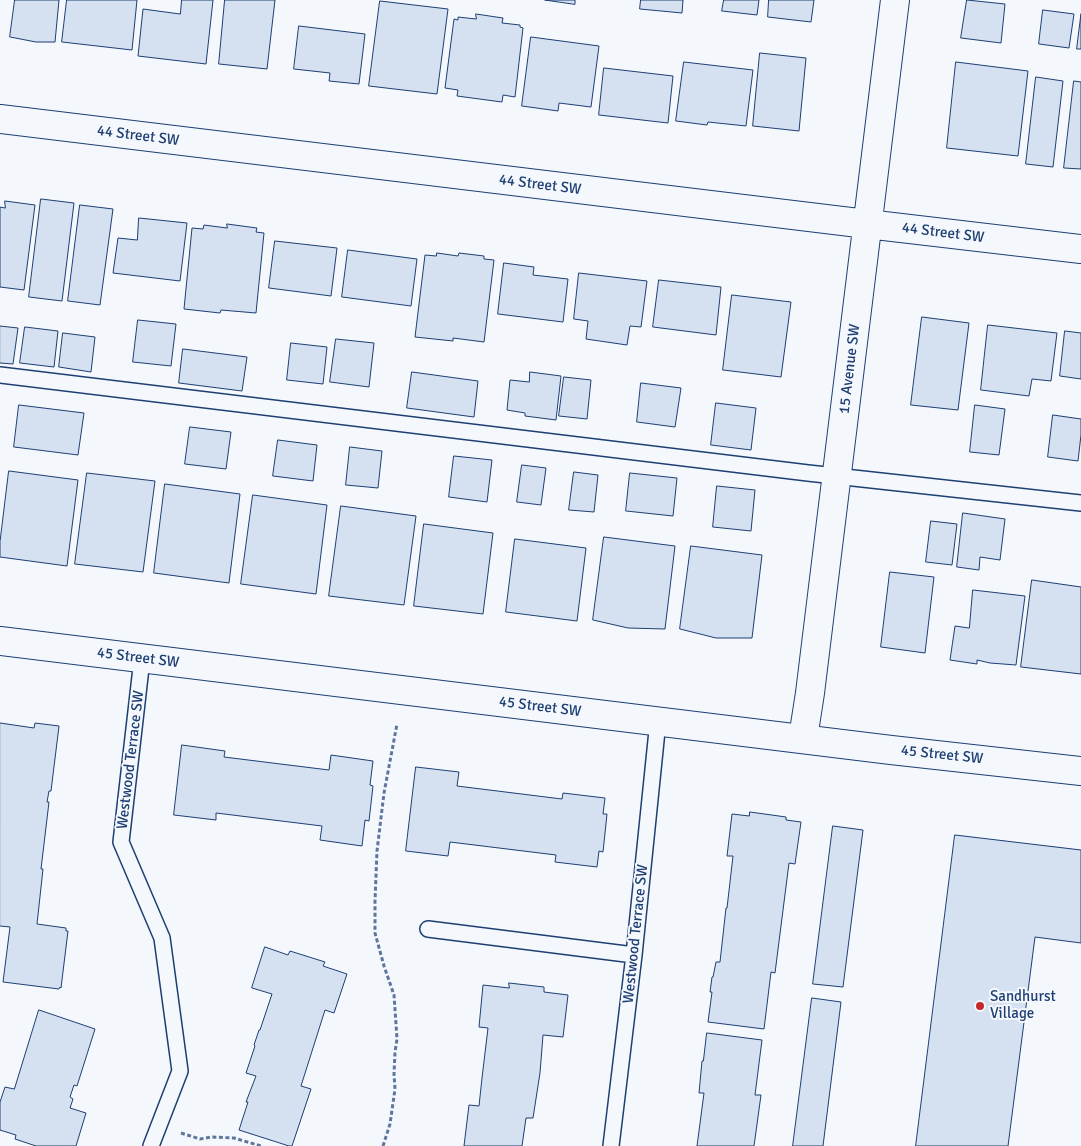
<!DOCTYPE html>
<html>
<head>
<meta charset="utf-8">
<style>
	body { margin:0 }
	canvas { display:block; background:#f4f7fb }
</style>
</head>
<body>
<canvas width="1081" height="1146"></canvas>
<script>
const g = document.querySelector('canvas').getContext('2d');
g.lineJoin = 'round';
function fillPath(path, color) {
  g.fillStyle = color;
  g.fill(path, 'evenodd');
}
function stroke(path, color, width, dash) {
  g.strokeStyle = color;
  g.lineWidth = width;
  g.lineCap = dash ? 'butt' : 'round';
  g.setLineDash(dash || []);
  g.stroke(path);
}
function write(font, color, halo, rows, align = 'center') {
  g.font = font + ' Signika,sans-serif';
  g.lineWidth = 4;
  g.setLineDash([]);
  g.textBaseline = 'middle';
  g.strokeStyle = halo;
  g.fillStyle = color;
  for (const [text, x, y, turn = 0] of rows) {
    g.save();
    g.translate(x, y);
    g.rotate((+turn || 0) * Math.PI / 180);
    g.textAlign = isNaN(turn) ? turn : align;
    if (halo) g.strokeText(text, 0, 0);
    g.fillText(text, 0, 0);
    g.restore();
  }
}
const building = new Path2D(`
	M15 0H59L55 42H36L10 37Z
	M67 0H137L132 50 62 42Z
	M182 0H213L206 64 138 56 143 9 180 14Z
	M225 0H275L267 69 219 64Z
	M545 0H575V4Z
	M641 0H683L682 13 640 9Z
	M724 0H759L757 15 722 11Z
	M769 0H814L811 22 768 17Z
	M967 0 1005 4 1001 43 961 38Z
	M380 1 448 9 437 94 369 86Z
	M1043 10 1074 14 1069 48 1039 44Z
	M476 14 503 18 502 23 520 25V27L523 28 515 97 503 95 502 102 457 96 458 90 445 88 454 19 458 20V17L476 19Z
	M1081 14V49H1077Z
	M299 26 365 34 359 84 329 81 330 73 294 69Z
	M531 37 599 46 591 107 559 103 558 111 522 106Z
	M760 53 806 58 799 131 753 126Z
	M684 62 753 70 746 126 708 122 707 125 676 121Z
	M956 62 1028 71 1018 156 947 148Z
	M604 68 673 76 668 123 599 115Z
	M1036 77 1063 81 1053 167 1026 164Z
	M1074 81 1081 82V169L1064 168Z
	M41 199 74 203 62 301 29 297Z
	M5 201 35 205 24 290 0 287V207L5 208Z
	M80 205 113 209 100 305 68 301Z
	M139 218 187 223 180 281 113 273 118 238 137 240Z
	M227 224 257 228 256 232 264 233 256 313 221 310 220 313 184 309 192 228 203 229 204 225 227 228Z
	M275 241 337 248 331 296 269 288Z
	M348 250 417 259 411 306 342 297Z
	M437 253 458 256 459 253 484 256V259L494 260 484 342 453 338V341L415 337 425 255 436 256Z
	M504 263 534 267 533 275 568 279 563 322 498 314Z
	M579 273 647 281 641 327 630 326 627 345 586 339 588 321 574 319Z
	M659 280 721 287 716 335 653 327Z
	M732 295 791 302 781 377 723 370Z
	M922 317 969 323 958 410 911 405Z
	M138 320 176 324 171 366 133 362Z
	M988 325 1057 333 1051 381 1032 379 1029 396 981 390Z
	M0 326 18 328 13 364 0 363Z
	M25 327 58 331 54 367 20 363Z
	M1065 331 1081 333V379L1060 376Z
	M63 333 95 337 91 372 59 367Z
	M336 339 374 343 369 387 330 382Z
	M291 343 327 347 323 384 287 380Z
	M183 349 247 357 242 391 179 383Z
	M412 372 478 381 474 417 407 408Z
	M530 372 561 376 556 420 525 416V413L507 410 510 380 529 382Z
	M564 377 591 380 587 419 559 416Z
	M641 383 681 388 675 427 637 422Z
	M716 403 756 408 751 450 711 445Z
	M19 405 84 413 78 455 14 447Z
	M975 405 1005 409 999 455 970 452Z
	M1053 415 1081 419V435L1078 461 1048 457Z
	M190 427 231 432 226 469 185 464Z
	M278 440 317 445 313 481 273 476Z
	M350 447 382 451 378 488 346 485Z
	M454 456 492 460 487 502 449 497Z
	M522 465 546 468 541 505 517 502Z
	M9 471 78 480 67 566 0 557V542Z
	M574 472 598 475 594 512 569 510Z
	M87 473 155 481 143 572 75 564Z
	M630 473 677 478 673 516 626 511Z
	M165 484 240 494 229 583 154 573Z
	M717 486 755 490 751 531 713 527Z
	M253 495 327 505 316 594 241 584Z
	M341 506 416 516 404 605 329 596Z
	M963 513 1005 519 1000 560 980 557 979 570 957 567Z
	M931 521 957 524 952 565 926 562Z
	M424 524 493 533 483 614 414 606Z
	M604 537 675 546 665 629 628 628 593 620Z
	M515 539 586 548 577 621 506 612Z
	M691 546 762 555 752 638H716L680 629Z
	M890 572 934 577 925 653 881 647Z
	M1032 580 1081 587V674L1021 667Z
	M973 590 1025 596 1016 665 990 663 977 660V664L950 660 955 626 969 628Z
	M0 723 34 728 35 723 59 726 51 791H49L47 802H49L41 869H43L37 924 66 928V931H68L61 988 60 987 59 989 3 982 10 927 0 926Z
	M182 745 225 751 224 757 329 770 331 755 373 761 370 785 373 786 369 821 365 820 362 846 320 840 322 826 216 813V820L174 815Z
	M416 767 459 772 457 786 562 799 563 793 605 798 603 814H607L603 852 599 851 597 867 555 862 556 855 450 842 448 856 406 851Z
	M750 812 786 817V820L801 822 795 864 789 863 775 973 771 972 764 1029 708 1022 712 992H710L712 977H713L716 962H720L726 908H727L733 856H727L732 814 749 816Z
	M833 826 863 830 843 987 813 984Z
	M955 835 1081 850V943L1035 937 1008 1146H916Z
	M265 947 288 955 290 951 325 962 323 966 347 974 334 1013 325 1010 301 1086 311 1089 292 1146H289L239 1130 248 1102H246L256 1076 246 1073 255 1046 254 1045 259 1030H260L272 994 252 988Z
	M509 983 544 987V992L568 995 563 1037 543 1035 540 1073 533 1118H526L522 1146H464L469 1105 479 1106 482 1078 488 1028 479 1027 483 985 509 988Z
	M812 998 841 1002 823 1146H793Z
	M39 1010 95 1029 77 1086 74 1085 70 1097 73 1099 70 1108 86 1113 76 1146H36L15 1139 16 1135 0 1130V1102L5 1087 14 1089Z
	M707 1033 762 1040 755 1095H761L754 1146H697L704 1093H699L702 1061H703Z`);
fillPath(building, '#d5e0f0');
stroke(building, '#1d3f73', 1);
const service = new Path2D(`
	M0 375 808 473 1081 503
	M142 659 121 842 162 938 180 1071 151 1146
	M428 929 634 955
	M611 1146 634 955 658 721`);
const minor = new Path2D(`
	M0 119 867 224 1081 249
	M803 738 810 693 895 0`);
const tertiary = new Path2D(`
	M0 641 891 750 1081 771`);
stroke(service, '#1d3f73', 18);
stroke(minor, '#1d3f73', 30);
stroke(tertiary, '#1d3f73', 30);
stroke(new Path2D(`
	M181 1133 200 1139 211 1137 234 1138 261 1146
	M383 1146 390 1124 395 1089 394 1074 395 1052 397 1039 394 995 384 966 375 933V901L377 851 384 793 397 724`), '#5e769c', 3, [4, 2.5]);
stroke(service, '#f4f7fb', 15);
stroke(minor, '#f4f7fb', 28);
stroke(tertiary, '#f4f7fb', 28);
for (const [x, y, r, color] of [
	[980,1006,5,"#c62828"]
]) {
  const dot = new Path2D();
  dot.arc(x, y, r, 0, 2 * Math.PI);
  g.fillStyle = color;
  g.fill(dot);
  stroke(dot, '#f4f7fb', 2);
}
write('15px', '#1d3f73', '#f4f7fb', [
	["44 Street SW",138,136,7],
	["44 Street SW",540,185,7],
	["44 Street SW",943,233,7],
	["15 Avenue SW",850,369,-83],
	["45 Street SW",138,658,7],
	["45 Street SW",540,707,7],
	["45 Street SW",942,755,6],
	["Westwood Terrace SW",131,760,-83],
	["Westwood Terrace SW",636,934,-84]
]);
write('15px', '#1d3f73', '#f4f7fb', [
	["Sandhurst",990,997],
	["Village",990,1014]
], 'left');
</script>
</body>
</html>
